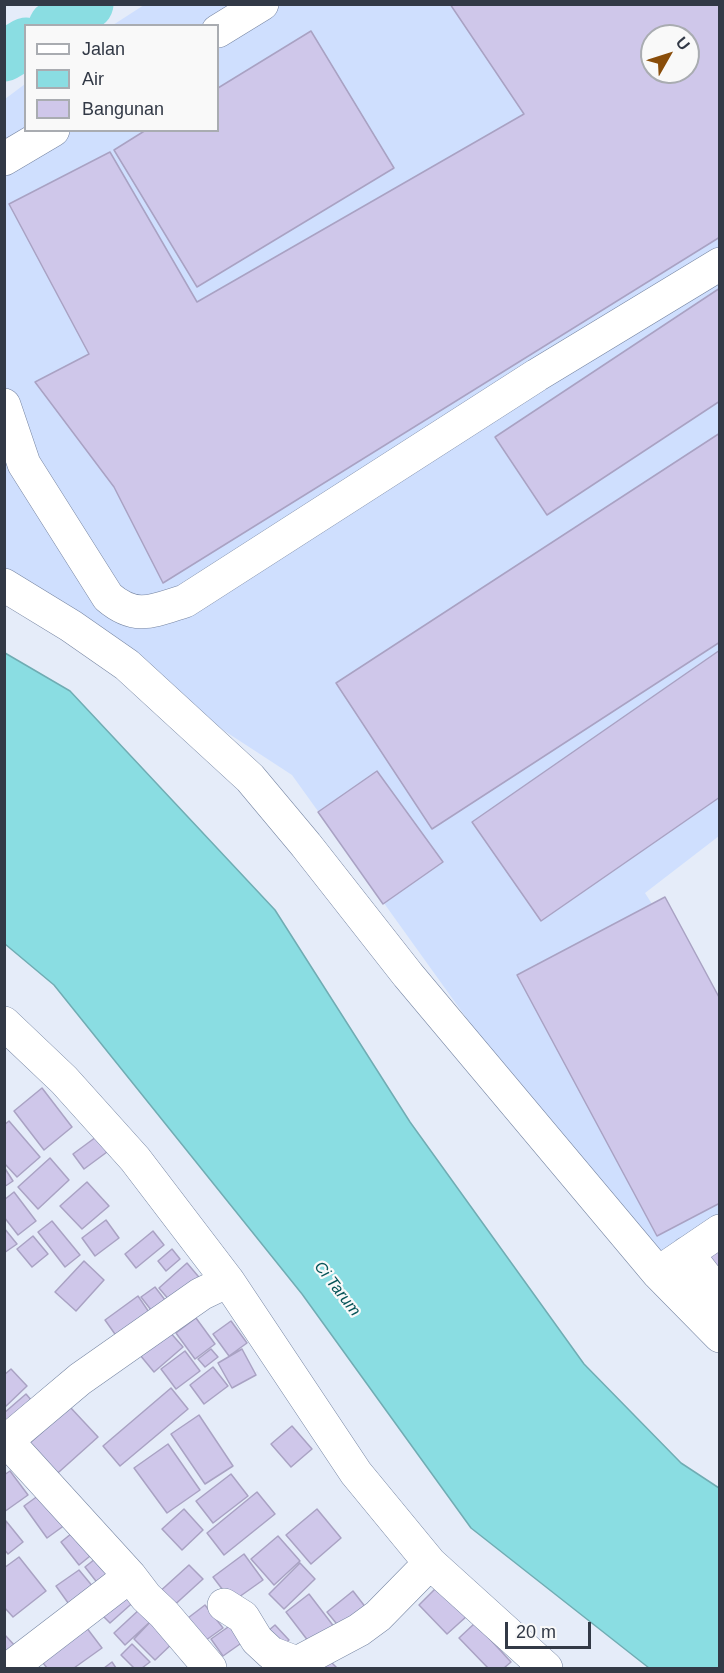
<!DOCTYPE html>
<html>
<head>
<meta charset="utf-8">
<style>
	body { margin:0 }
	#map { position:relative; width:724px; height:1673px; overflow:hidden; background:#e5ecf9; font-family:Arial,sans-serif }
	canvas { display:block }
	.frame { position:absolute; inset:0; border:6px solid #323946; pointer-events:none }
	.legend { position:absolute; left:24px; top:24px; width:195px; height:108px; box-sizing:border-box; background:#f9f9f9; border:2px solid #a9acb1; margin:0; padding:8px 10px; list-style:none; font-size:18px; color:#323946 }
	.legend li { display:flex; align-items:center; gap:12px; height:30px }
	.legend b { width:30px; border:2px solid #a9acb1 }
	.north { position:absolute; left:640px; top:24px; width:60px; height:60px; box-sizing:border-box; background:#f9f9f9; border:2px solid #a9acb1; border-radius:50%; rotate:51deg; font-size:16px; font-weight:700; line-height:24px; text-align:center; color:#323946 }
	.north::after { content:''; display:block; margin:auto; width:21px; height:27px; background:#894d0a; clip-path:polygon(50% 0,100% 100%,50% 72%,0 100%) }
	.scale { position:absolute; left:505px; top:1622px; width:86px; height:27px; box-sizing:border-box; border:3px solid #323946; border-top:0; padding-left:8px; font-size:18px; line-height:21px; white-space:nowrap; color:#323946; -webkit-text-stroke:4px #f9f9f9; paint-order:stroke }
</style>
</head>
<body>
<div id="map">
<canvas width="724" height="1673"></canvas>
<div class="frame"></div>
<ul class="legend">
<li><b style="height:8px;background:#fff"></b>Jalan</li>
<li><b style="height:16px;background:#8adde2"></b>Air</li>
<li><b style="height:16px;background:#cfc7ea"></b>Bangunan</li>
</ul>
<div class="north">U</div>
<div class="scale">20 m</div>
</div>
<script>
const g = document.querySelector('canvas').getContext('2d');
g.lineJoin = 'round';
function fillPath(path, color) {
  g.fillStyle = color;
  g.fill(path, 'evenodd');
}
function stroke(path, color, width, dash) {
  g.strokeStyle = color;
  g.lineWidth = width;
  g.lineCap = dash ? 'butt' : 'round';
  g.setLineDash(dash || []);
  g.stroke(path);
}
function write(font, color, halo, rows, align = 'center') {
  g.font = font + ' Arial,sans-serif';
  g.lineWidth = 4.5;
  g.setLineDash([]);
  g.textBaseline = 'middle';
  g.strokeStyle = halo;
  g.fillStyle = color;
  for (const [text, x, y, turn = 0] of rows) {
    g.save();
    g.translate(x, y);
    g.rotate((+turn || 0) * Math.PI / 180);
    g.textAlign = isNaN(turn) ? turn : align;
    if (halo) g.strokeText(text, 0, 0);
    g.fillText(text, 0, 0);
    g.restore();
  }
}
fillPath(new Path2D(`
	M144 5H719V836L645 893 719 1009V1335L602 1207 292 775 30 604 5 596V99L25 84 26 130H218V26L113 25ZM652 36H688V72H652Z`), '#cfdffe');
const water = new Path2D(`
	M5 653 70 691 275 910 410 1122 584 1364 681 1463 719 1488V1668H649L471 1528 302 1294 54 985 5 944Z`);
fillPath(water, '#8adde2');
stroke(water, '#70acb3', 1.5);
stroke(new Path2D(`
	M54 26 88 4
	M4 56 26 43`), '#8adde2', 51);
const building = new Path2D(`
	M450 4H720V237L163 583 114 487 35 382 89 354 9 204 110 152 197 302 524 114ZM652 36H688V72H652Z
	M311 31 394 168 197 287 114 150 146 130H218V88Z
	M720 288V401L547 515 495 437Z
	M720 433V642L432 829 336 683Z
	M720 650V797L541 921 472 822Z
	M377 771 443 862 383 904 318 812Z
	M665 897 720 999V1203L657 1236 517 975Z
	M42 1088 72 1127 44 1150 14 1111Z
	M9 1121 40 1157 17 1177 4 1163V1125Z
	M96 1137 107 1152 84 1169 73 1154Z
	M50 1158 69 1180 38 1209 18 1187Z
	M4 1167 13 1181 4 1187Z
	M87 1182 109 1206 82 1229 60 1206Z
	M14 1192 36 1221 18 1235 4 1217V1200Z
	M106 1220 119 1238 95 1256 82 1238Z
	M52 1221 80 1255 65 1267 38 1232Z
	M4 1228 17 1244 4 1253Z
	M153 1231 164 1245 136 1268 125 1254Z
	M33 1236 48 1254 32 1267 17 1249Z
	M720 1245V1281L702 1261Z
	M172 1249 180 1259 166 1271 158 1261Z
	M84 1261 104 1280 76 1311 55 1292Z
	M187 1263 203 1282 175 1307 159 1288Z
	M155 1287 172 1309 158 1319 141 1297Z
	M138 1296 155 1321 122 1344 105 1320Z
	M196 1318 215 1344 195 1359 176 1333Z
	M231 1321 247 1343 229 1356 213 1334Z
	M169 1331 183 1347 154 1372 140 1355Z
	M211 1349 218 1357 205 1367 198 1359Z
	M242 1349 256 1375 232 1388 218 1363Z
	M185 1351 200 1371 176 1389 161 1369Z
	M213 1367 228 1386 204 1404 190 1385Z
	M11 1369 27 1386 4 1408V1375Z
	M171 1388 188 1409 120 1466 103 1446Z
	M26 1394 38 1408 4 1427V1413Z
	M70 1407 98 1437 50 1480 22 1450Z
	M199 1415 233 1466 205 1484 171 1434Z
	M292 1426 312 1449 291 1467 271 1444Z
	M168 1444 200 1490 167 1513 134 1468Z
	M10 1471 28 1495 4 1512V1475Z
	M231 1474 248 1496 213 1523 196 1501Z
	M46 1490 69 1522 47 1538 24 1506Z
	M257 1492 275 1514 224 1555 207 1533Z
	M184 1509 203 1530 182 1550 162 1529Z
	M317 1509 341 1538 311 1564 286 1535Z
	M6 1521 23 1542 8 1554 4 1549Z
	M82 1525 100 1548 79 1565 61 1542Z
	M278 1536 300 1561 274 1585 251 1559Z
	M105 1551 118 1569 99 1585 85 1567Z
	M244 1554 263 1580 232 1602 213 1577Z
	M19 1557 46 1591 13 1617 4 1607V1568Z
	M300 1563 315 1579 284 1609 269 1594Z
	M189 1565 203 1579 170 1609 157 1594Z
	M79 1570 94 1588 71 1607 56 1586Z
	M130 1586 138 1598 110 1623 100 1613Z
	M438 1586 467 1616 447 1634 419 1605Z
	M353 1591 370 1613 345 1634 327 1612Z
	M309 1594 335 1628 312 1646 286 1612Z
	M205 1605 223 1628 202 1643 184 1621Z
	M141 1608 152 1620 125 1645 114 1633Z
	M154 1618 176 1640 155 1660 134 1639Z
	M238 1620 250 1637 223 1656 211 1639Z
	M83 1623 102 1648 74 1668H47L40 1659Z
	M475 1623 511 1662 504 1668H488L459 1638Z
	M275 1625 289 1640 276 1652 262 1636Z
	M4 1634 17 1648 4 1661Z
	M132 1644 150 1662 142 1668H134L121 1655Z
	M329 1660 337 1668H319Z
	M112 1662 116 1668H104Z`);
fillPath(building, '#cfc7ea');
stroke(building, '#a9a2c3', 1.5);
const minor = new Path2D(`
	M218 31 262 4
	M4 159 53 130
	M4 405 24 464 108 597C136 621 153 611 185 601L537 375 720 264
	M4 585 71 626 127 665 250 778 306 845 408 975 658 1273 720 1336
	M4 1023 64 1080 135 1159 228 1281 356 1473 430 1563 546 1668
	M687 1253 720 1296
	M658 1273 720 1231
	M7 1441 130 1576 146 1597 164 1614 210 1668
	M4 1443 80 1379 201 1294 228 1281
	M224 1605 243 1617 257 1640 271 1653 297 1663
	M10 1668 130 1576
	M290 1668 297 1663 359 1630 378 1616 430 1563`);
stroke(minor, '#7786a3', 34);
stroke(minor, '#fff', 33);
write('italic 16px', '#065458', '#f9f9f9', [
	["Ci Tarum",337,1289,52]
]);
</script>
</body>
</html>
